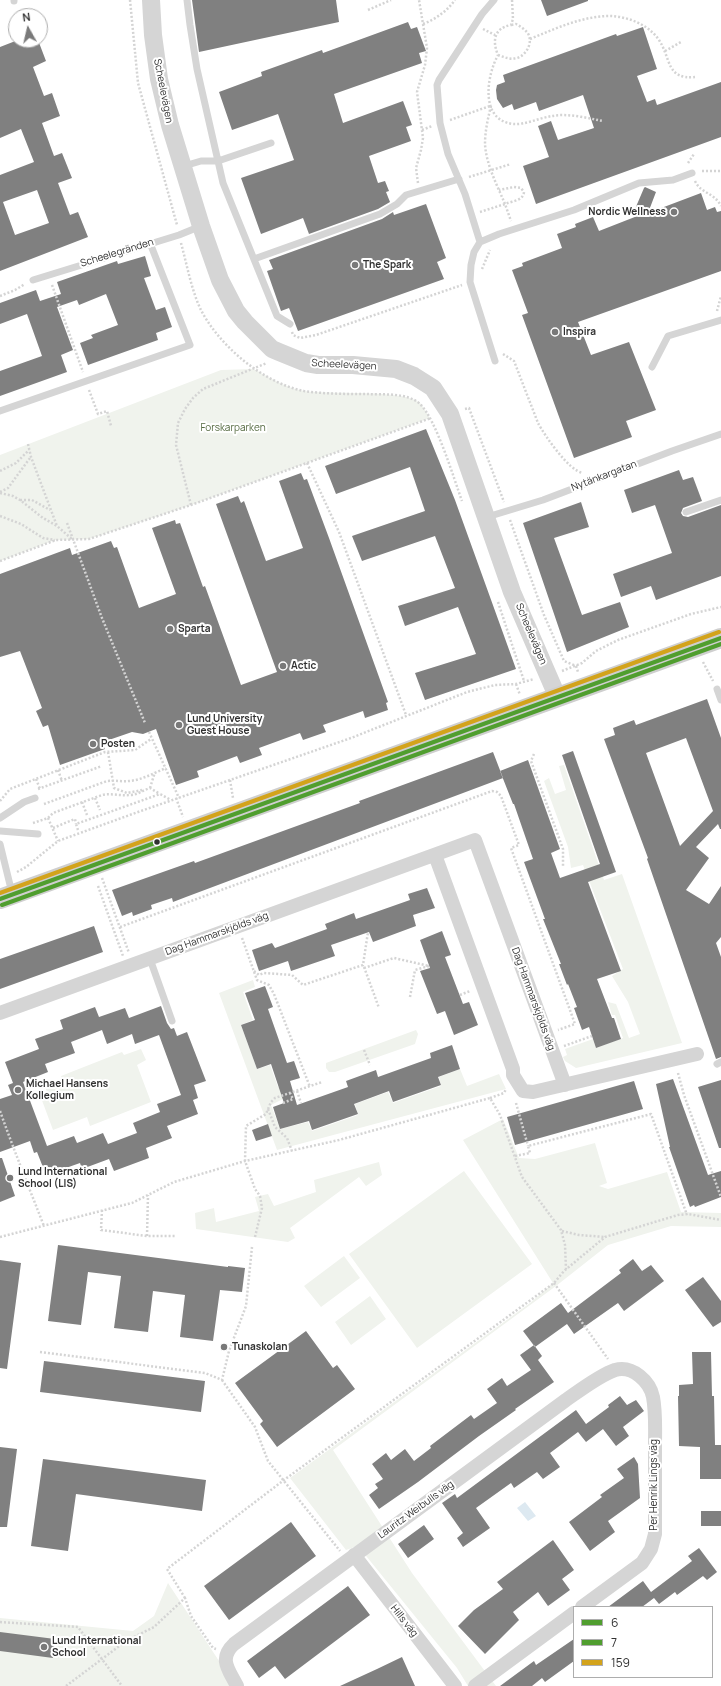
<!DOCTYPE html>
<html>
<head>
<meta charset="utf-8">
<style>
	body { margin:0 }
	#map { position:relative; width:721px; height:1686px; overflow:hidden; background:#fff; font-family:Manrope,sans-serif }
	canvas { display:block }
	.legend { position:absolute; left:573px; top:1606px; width:140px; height:72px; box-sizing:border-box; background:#fff; border:1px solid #adadad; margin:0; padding:5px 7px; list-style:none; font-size:12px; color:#313131 }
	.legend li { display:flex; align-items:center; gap:8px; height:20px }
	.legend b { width:20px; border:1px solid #adadad }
	.north { position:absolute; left:8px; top:8px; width:40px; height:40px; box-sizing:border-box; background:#fff; border:1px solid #adadad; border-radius:50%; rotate:352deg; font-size:11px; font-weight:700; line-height:16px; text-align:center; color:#313131 }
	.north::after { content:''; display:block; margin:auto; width:14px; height:18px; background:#797979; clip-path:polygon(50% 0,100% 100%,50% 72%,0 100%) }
</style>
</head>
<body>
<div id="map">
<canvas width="721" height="1686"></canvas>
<ul class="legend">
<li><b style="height:5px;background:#509e2f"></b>6</li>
<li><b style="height:5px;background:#509e2f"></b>7</li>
<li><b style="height:5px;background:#d3a31b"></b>159</li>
</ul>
<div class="north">N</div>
</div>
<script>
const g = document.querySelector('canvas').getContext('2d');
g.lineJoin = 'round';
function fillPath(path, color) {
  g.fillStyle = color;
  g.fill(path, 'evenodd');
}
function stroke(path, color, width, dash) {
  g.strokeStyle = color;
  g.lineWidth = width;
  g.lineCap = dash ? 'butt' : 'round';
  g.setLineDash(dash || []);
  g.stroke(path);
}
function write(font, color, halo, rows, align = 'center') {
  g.font = font + ' Manrope,sans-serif';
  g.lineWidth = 4;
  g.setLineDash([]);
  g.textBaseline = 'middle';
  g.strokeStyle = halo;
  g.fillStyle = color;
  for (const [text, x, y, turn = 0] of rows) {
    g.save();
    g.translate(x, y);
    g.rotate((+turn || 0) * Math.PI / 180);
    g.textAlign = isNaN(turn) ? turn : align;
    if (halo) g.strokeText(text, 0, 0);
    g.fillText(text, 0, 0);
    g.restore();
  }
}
fillPath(new Path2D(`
	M253 369C270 377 285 388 304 391 330 395 403 389 420 403 424 407 427 414 430 418L191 505 89 539 55 540 0 561V455L221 370Z
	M564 765 604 880 622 874 682 1043 576 1068 565 1061 563 1057 567 1055 565 1049 593 1039 596 1048 623 1038 615 1015H612L608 1002 616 1004 629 1038 640 1034 628 1002 612 976 623 969 583 865 571 868 568 847 544 781 549 778 555 794 566 790 559 766Z
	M253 980 255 987 243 992 253 1020 241 1025 257 1069 270 1065 278 1087 284 1085 287 1097 271 1105 280 1129 308 1122 312 1131 358 1115 355 1104 388 1092 393 1103 441 1086 439 1077 460 1069 467 1086 499 1074 506 1089 277 1150 219 993Z
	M416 1030 418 1034 415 1044 335 1072H329L326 1068V1063Z
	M141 1049 146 1060 137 1065 151 1102 90 1126 87 1117 53 1130 40 1095 47 1092 45 1087 63 1082 61 1076 122 1052 124 1055Z
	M503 1119 519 1158 535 1159 595 1143 607 1183 599 1186 608 1189 667 1172 681 1212 721 1213V1227L671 1226 608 1245 556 1286 333 1450 412 1573 496 1686H468L457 1668 358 1546 346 1550 290 1478 530 1303 553 1283 463 1140Z
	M379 1162 382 1175 366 1186 359 1177 290 1228 295 1238 288 1242 196 1229 195 1213 214 1208 216 1222 259 1211 255 1197 268 1194 274 1206 316 1192 314 1180Z
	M464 1171 532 1264 417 1348 349 1254Z
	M344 1256 360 1278 321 1307 304 1286Z
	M370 1296 386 1319 351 1345 335 1322Z
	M168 1583 219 1661 232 1686H0V1618L133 1631 154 1616Z`), '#f0f3ed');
fillPath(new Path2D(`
	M525 1502 536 1516 528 1521 517 1508Z`), '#dde9f1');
fillPath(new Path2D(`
	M192 0H336L339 22 199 52Z
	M541 0H588V1L547 16Z
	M408 22 411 29 417 27 426 51 419 53 422 63 334 94 343 123 403 101 412 125 406 127 411 141 369 156 378 183 385 181 389 191 386 192 390 202 378 209 309 234 303 218 261 234 241 178 294 160 278 114 232 130 219 92 262 76 261 72 322 50 323 53Z
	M643 27 657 69 637 76 647 102 655 99 657 105 721 82V137L536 204 523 166 549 157 538 126 551 121 558 140 594 128 583 95 539 111 536 102 514 110 512 104 503 108 497 99 496 90 497 85 505 82 503 75 616 34 617 36Z
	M18 40H38L46 61 33 67 44 96 52 93 60 116 42 123 54 156 62 153 72 178 58 183 70 215 78 212 88 237 0 271V175L34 162 21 129 0 138V47ZM37 190 49 223 15 235 3 202Z
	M645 187 656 192 648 213 701 193 707 210 715 207 717 212 721 211V271L578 322 591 355 629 342 656 410 626 421 632 437 574 458 522 315 528 313 512 270 523 266 522 263 562 248 557 234 576 227 575 224 593 217 599 231 645 213 635 209 644 188Z
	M426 204 446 258 437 262 444 279 298 331 289 308 281 311 267 271 273 269 269 260 382 219 393 212 394 215Z
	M145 256 151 276 144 278 156 310 165 307 172 327 156 333 158 340 88 365 80 343 93 338 91 335 118 325 106 294 79 305 77 300 57 307 73 350 61 355 67 372 0 396V371L42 356 27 314 0 324V303L36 290 40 301 61 294 57 282 117 261 118 264Z
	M426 429 455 500 516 669 425 700 415 673 476 654 458 607 405 626 398 606 455 588 435 536 362 561 352 536 425 511 410 467 336 494 325 466Z
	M679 470 683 480 693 477 702 501 683 508 681 513 683 516 688 517 721 505V576L656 600 651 586 621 597 613 574 672 553 655 505 632 513 624 490Z
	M301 473 304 480 307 479 329 538 388 702 386 703 388 710 365 718 363 711 323 725 326 732 303 740 300 733 259 748 262 755 240 763 237 756 197 771 199 777 176 785 156 729 143 734 132 732 103 742 105 749 60 765 48 725 43 727 36 711 42 708 20 651 0 657V574L70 548 72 555 111 541 114 548 117 547 139 608 176 594 152 528 175 520 176 524 180 523 203 587 205 586 241 685 277 672 216 504 238 496 241 503 244 501 266 561 303 548 279 481Z
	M581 502 589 527 554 538 582 615 620 602 629 627 567 652 523 523Z
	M707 699 721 738V829H720L718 824 696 847 709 858 686 890 709 904 721 886V937L716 943 721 957V1057L716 1059 647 859 648 858 604 739 615 735 613 728 634 720 636 725ZM686 738 713 811 680 846 646 753Z
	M573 751 616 872 588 882 621 971 597 979 612 1018H614L621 1039 596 1048 589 1027 582 1030 574 1008 577 1007 568 984 567 985 559 964H561L543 919H545L524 862 533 859 514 804H513L500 771 528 760 560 849 551 853 560 878 600 864 562 755Z
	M493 752 503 778 186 897 173 902 172 898 151 905 152 909 133 916 132 912 122 916 112 890 194 861 195 863 360 803 359 801Z
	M427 888 435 908 413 915 416 926 373 942 369 932 331 945 335 956 291 971 288 961 259 971 252 950 272 943 275 948 327 929 325 924 354 913 356 919 410 900 408 894Z
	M94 926 103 952 0 989V959Z
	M442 931 451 955 445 957 463 1004 469 1002 478 1025 454 1035 445 1011 437 1014 420 971 430 968 420 940Z
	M265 986 273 1007 268 1009 287 1063 294 1061 300 1078 290 1081 297 1105 348 1087 346 1081 376 1070 378 1077 431 1058 430 1053 452 1045 460 1069 438 1077 441 1085 393 1102 389 1091 354 1104 358 1114 312 1130 309 1121 280 1129 273 1107 284 1103 271 1064 257 1069 241 1025 255 1020 245 993Z
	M161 1006 167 1023 171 1029 174 1028 177 1036 187 1032 206 1081 194 1085 198 1098 193 1100 198 1114 167 1126 172 1138 146 1148 149 1158 114 1171 109 1159 82 1169 80 1163 46 1175 37 1152 34 1153 30 1141 0 1152V1099L12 1095 8 1085 13 1083 5 1062 39 1049 35 1039 63 1029 60 1020 95 1007 99 1017 125 1008 129 1018ZM102 1030 107 1044 132 1034 135 1044 159 1035 181 1095 157 1104 160 1112 133 1123 137 1133 108 1144 103 1133 77 1143 74 1136 47 1146 23 1082 48 1072 45 1064 75 1053 71 1042Z
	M673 1079 708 1175 721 1171V1197L695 1207 694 1205 690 1207 669 1147H670L656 1084Z
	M721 1080V1148H719L698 1087Z
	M634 1081 643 1109 515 1145 507 1117Z
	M268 1124 272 1136 256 1141 252 1130Z
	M0 1158H2L15 1196 0 1202Z
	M58 1245 228 1267V1266L245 1268 242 1292 220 1290 213 1341 180 1337 185 1295 153 1291 148 1332 114 1328 121 1276 88 1272 81 1325 48 1321Z
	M633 1259 642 1271 651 1265 664 1281 624 1311 618 1303 574 1334 567 1324 535 1347 523 1331 561 1303 568 1313 621 1273 619 1270Z
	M0 1260 21 1263 7 1369 0 1368Z
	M703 1277 721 1301V1322L713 1327 685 1290Z
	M306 1331 333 1368 337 1365 355 1389 277 1447 260 1424 263 1421 235 1383Z
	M534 1345 542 1356 538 1360 554 1382 515 1409 516 1410 479 1436 418 1482 379 1509 369 1495 378 1488 375 1484 383 1479 372 1464 386 1453 391 1460 405 1449 414 1461 431 1448 430 1446 471 1415 474 1419 497 1403 487 1389 502 1378 507 1386 531 1370 520 1355Z
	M692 1352H711L712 1396H714L715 1445H721V1479H700V1447L679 1446 678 1396H679V1385L693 1384Z
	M44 1361 205 1381 201 1412 40 1392Z
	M620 1396 627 1405 636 1400 644 1411 623 1427 629 1436 616 1446 603 1429 586 1442 578 1432 550 1453 560 1467 543 1479 537 1472 514 1488 511 1483 476 1508 490 1528 463 1547 457 1538 463 1533 442 1503 455 1494 457 1498 576 1410 586 1424 609 1407 608 1405Z
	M0 1447 17 1449 7 1527H0Z
	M634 1457 638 1464 640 1498 608 1521 615 1532 590 1551 569 1522 602 1497 600 1495 624 1478 617 1469Z
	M43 1459 206 1480 202 1511 76 1494 68 1551 31 1546Z
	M701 1511H721V1526H701Z
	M291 1522 316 1556 229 1620 204 1586Z
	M424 1525 434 1539 408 1558 398 1544Z
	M553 1540 574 1570 562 1579 570 1590 548 1606 538 1592 513 1612 519 1620 485 1654 458 1626 474 1610 503 1589 497 1582Z
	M699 1548 717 1572 707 1580 703 1576 677 1595 675 1592 659 1604 654 1598 642 1607H608L643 1581 651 1592 692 1561 688 1556Z
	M348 1586 370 1615 285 1679 275 1666 259 1678 247 1661Z
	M0 1632 55 1639 53 1658 0 1651Z
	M574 1639V1661L545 1682 542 1678 532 1686H500L534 1661 536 1665Z
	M402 1657 415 1686H340L377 1669Z`), '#808080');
stroke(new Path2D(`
	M130 0 138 83 177 225
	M512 0 513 19 511 25C494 28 492 41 498 55 487 75 479 120 513 124 525 125 539 118 552 116 568 113 587 118 603 121
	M368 10 391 0
	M423 24C436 19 447 11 455 0
	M483 29 495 35
	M530 39C557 28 582 16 611 16 629 17 649 25 659 40 671 58 666 80 695 77
	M665 51 681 42
	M498 55C504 57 510 60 517 58 527 55 534 41 527 32 524 29 520 26 516 24L511 25
	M491 106C488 118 485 131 485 144 486 164 497 185 505 204 512 201 523 201 524 192L521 188 514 187 499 190
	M450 120 490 106
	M422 130 432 126
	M688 163 694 154
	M702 171H721
	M469 177 511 164
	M695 181C701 194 714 192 721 206
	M418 183 416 168 421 150 423 138 417 92 425 65 427 48 419 0
	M480 212 505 204 511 221
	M181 243C187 265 191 288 200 308 218 345 263 383 304 391 324 394 346 394 367 394 383 395 407 392 420 404 436 419 454 479 462 501
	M482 269 490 250
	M52 285 83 372
	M0 296 15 290 25 284
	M717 311 721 296
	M292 332 293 335 300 338 316 335 462 285
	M503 354 514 361 538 423C545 436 569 471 583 473
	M89 390 98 414 107 411 111 426
	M465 409 469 408 504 502
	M28 444 31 457 57 526
	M307 463 339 532 406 715
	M0 471 16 463 29 450
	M0 492 8 488 30 458
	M0 493 13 496 20 500 43 518 57 526 73 540
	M20 500H32L50 510
	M191 505 176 445 178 423 185 409 193 398 203 389 267 363
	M0 516 21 524 43 538 55 540
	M510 520 544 615 564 661 576 666 578 672
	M67 523 102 618 145 723
	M0 561 56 540 89 539 191 505 431 418
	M498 602 524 681
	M703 662 713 681
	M562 671 582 663 596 651 618 640 691 614 721 607
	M516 684 520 695
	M149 732 179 798
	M108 752 114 788 127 793 142 790
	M534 754 531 761 563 849V867
	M58 770 62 781
	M36 779 40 789
	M230 780 233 798
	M150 788 155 772
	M38 789 102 766
	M95 798 100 810
	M176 798 183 817
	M0 801 10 789 105 752 135 750 151 739
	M82 802 87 815
	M44 804 107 781C115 780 122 782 129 781 142 780 154 773 166 768
	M48 818 58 841
	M33 823 48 818 53 813 102 795C111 793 120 796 130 795 138 795 143 790 150 788L160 794
	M53 828 75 819 76 824
	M78 830 76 824 160 794 171 800
	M17 872 26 867 58 841 138 812 351 738 467 692 495 685 516 684 534 679
	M102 878 129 953
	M98 886 123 956
	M120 927 492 791 497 792 501 796 519 845 511 848 575 1024 558 1030
	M242 938 257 980 269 985 274 994 310 1087
	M364 967 379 1008
	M364 968 394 958 429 966
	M254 971 259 975 264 973 292 975 303 985 363 965 368 932
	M460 995 470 991
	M410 997 415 970 429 966
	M564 1046 592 1036
	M364 1050 370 1065
	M678 1073 684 1095 721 1197
	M297 1091 301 1103
	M490 1098 504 1093 506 1089
	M283 1103 293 1099 290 1093
	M516 1103 528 1146
	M268 1109 275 1127 287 1138 292 1151
	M0 1111C14 1150 29 1188 44 1226
	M515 1156 530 1153 528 1146 651 1114 687 1215
	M102 1210 101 1230 147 1236H175
	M562 1231 579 1235 605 1237
	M147 1236 148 1195
	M0 1237 132 1203 174 1182 245 1161 339 1140 490 1098 500 1115 522 1177 561 1230 565 1245 566 1269
	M255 1237 262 1208 260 1196 255 1189 245 1161 246 1126 266 1114 271 1102 275 1098 322 1082
	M554 1283 608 1359
	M40 1352 205 1373 222 1380 229 1351 246 1306 252 1247
	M222 1380 255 1427 268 1461 340 1551
	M185 1598 167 1569 284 1480 554 1283 564 1271 605 1237 678 1215 688 1214 721 1220
	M0 1622 78 1627 122 1686
	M66 1686 126 1641 154 1627 185 1598 191 1616 213 1648 216 1649`), '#d4d4d4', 2.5, [2, 2]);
stroke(new Path2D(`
	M14 0V1
	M187 0 190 25 197 69 223 183 277 316 290 324
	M494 0 482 14 439 80 437 85 440 123 448 154 465 194 480 242 499 234 574 210 639 183 673 180 692 173
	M184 166 201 161H218L271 143
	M480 242 474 252 471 265 470 282 495 361
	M254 259 380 214 397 204 406 195 459 179
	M33 280 179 235 201 226
	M652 367 668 336 721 320
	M0 411 190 345 150 243
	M686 512 721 500
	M487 517 543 500 672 451 721 434
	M717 689 721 700
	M0 818 24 802 35 798
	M0 831 38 834
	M0 844 12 893
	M150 959 172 1021
	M717 1064 721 1062`), '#d5d5d5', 7);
stroke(new Path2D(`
	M435 855 513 1069V1075L523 1091 533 1092 697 1054
	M0 1013 475 840 565 1085
	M354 1555 455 1686
	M237 1686C229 1670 218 1659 234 1644L566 1400C579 1391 600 1375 615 1370 633 1365 650 1382 653 1397 656 1413 655 1430 655 1446 655 1475 655 1505 655 1534L651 1549 642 1563 582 1607
	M475 1686 574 1613`), '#d5d5d5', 14);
stroke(new Path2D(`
	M151 0 153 35 159 79 170 125 201 226 220 280 236 311 245 322 272 349 279 352 306 363 318 365H353L396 369 414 376 433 388 450 414 512 592 557 696`), '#d5d5d5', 18);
stroke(new Path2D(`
	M0 899 721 638`), '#cfcfcf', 20);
stroke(new Path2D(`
	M0 899 721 638`), '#509e2f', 4);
stroke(new Path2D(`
	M2 905 721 644`), '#509e2f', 4);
stroke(new Path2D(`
	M0 893 719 632`), '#d3a31b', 4);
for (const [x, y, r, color] of [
	[674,212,4,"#797979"],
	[355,265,4,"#797979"],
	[555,332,4,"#797979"],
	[170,629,4,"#797979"],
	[283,666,4,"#797979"],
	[179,725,4,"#797979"],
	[93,744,4,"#797979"],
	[157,842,3.5,"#313131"],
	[18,1090,4,"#797979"],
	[10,1178,4,"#797979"],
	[224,1347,4,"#797979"],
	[44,1647,4,"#797979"]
]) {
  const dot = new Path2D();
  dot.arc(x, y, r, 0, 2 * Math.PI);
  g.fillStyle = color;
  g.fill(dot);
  stroke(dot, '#fff', 1.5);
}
write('10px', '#313131', '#fff', [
	["Scheelevägen",163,91,79],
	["Scheelegränden",117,253,-17],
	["Scheelevägen",344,365,3],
	["Nytänkargatan",604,476,-21],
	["Scheelevägen",531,634,67],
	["Dag Hammarskjölds väg",217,934,-20],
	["Dag Hammarskjölds väg",533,999,70],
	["Per Henrik Lings väg",654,1485,-90],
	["Lauritz Weibulls väg",416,1510,-36],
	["Hills väg",404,1621,52]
]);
write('bold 10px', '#313131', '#fff', [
	["Nordic Wellness",666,212,"right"],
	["The Spark",363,265],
	["Inspira",563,332],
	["Sparta",178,629],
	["Actic",291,666],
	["Lund University",187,719],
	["Guest House",187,731],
	["Posten",101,744],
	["Michael Hansens",26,1084],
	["Kollegium",26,1096],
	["Lund International",18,1172],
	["School (LIS)",18,1184],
	["Tunaskolan",232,1347],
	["Lund International",52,1641],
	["School",52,1653]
], 'left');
write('10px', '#556a41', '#fff', [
	["Forskarparken",233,428]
]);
</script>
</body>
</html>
